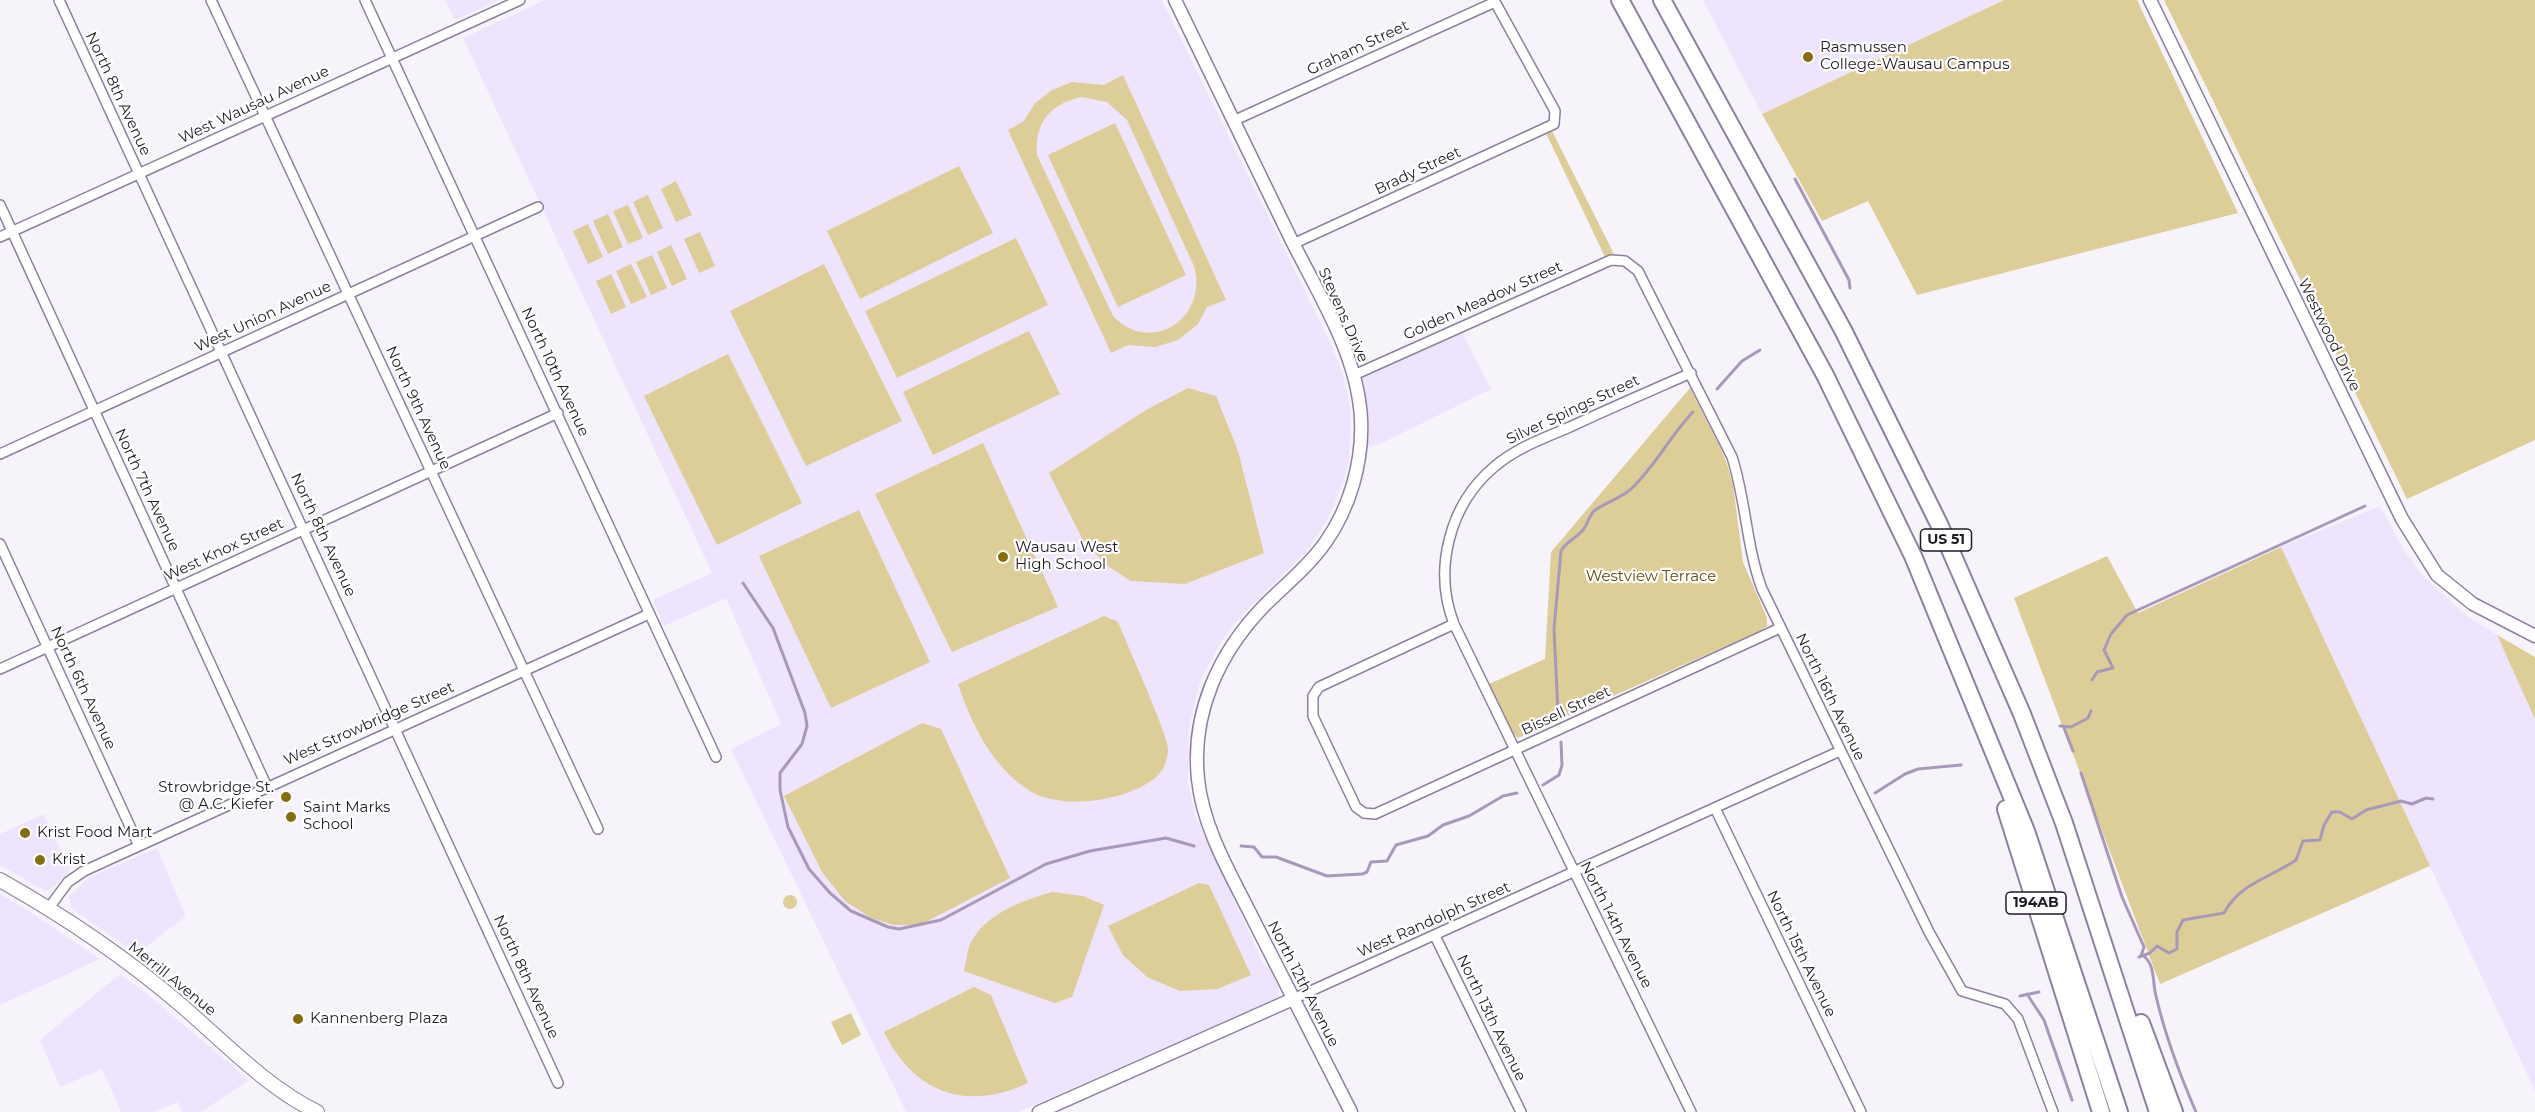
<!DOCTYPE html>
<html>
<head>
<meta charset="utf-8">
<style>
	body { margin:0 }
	canvas { display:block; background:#f6f4fa }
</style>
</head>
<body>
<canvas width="2535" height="1112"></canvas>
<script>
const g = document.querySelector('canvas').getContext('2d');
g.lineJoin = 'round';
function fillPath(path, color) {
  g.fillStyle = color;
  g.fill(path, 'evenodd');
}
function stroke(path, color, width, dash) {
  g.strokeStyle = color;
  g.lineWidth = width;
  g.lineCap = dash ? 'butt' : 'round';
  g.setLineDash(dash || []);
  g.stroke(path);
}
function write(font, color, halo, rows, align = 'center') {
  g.font = font + ' Montserrat,sans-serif';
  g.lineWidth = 4.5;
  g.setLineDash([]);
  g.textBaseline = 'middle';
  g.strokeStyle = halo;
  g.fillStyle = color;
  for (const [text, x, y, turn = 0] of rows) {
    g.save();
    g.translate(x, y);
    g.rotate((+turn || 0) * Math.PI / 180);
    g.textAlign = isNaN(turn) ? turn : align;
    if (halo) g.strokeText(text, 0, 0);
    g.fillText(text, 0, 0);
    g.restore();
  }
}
fillPath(new Path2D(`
	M445 0H499L455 20Z
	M545 0H1162L1331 344 1344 377 1351 412 1349 461 1343 483 1328 519 1308 550 1243 614 1224 637 1201 679 1189 726 1188 782 1196 818 1264 965 1269 967 1279 987 1278 997 1273 1000 1018 1112H906L731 749 781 724 726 598 664 626 653 600 712 573 463 38Z
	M1703 0H2004L1762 114Z
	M1460 328 1491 389 1378 445 1360 448 1354 375Z
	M2380 506 2406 553 2425 578 2466 615 2497 635 2535 719V1091L2281 547Z
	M44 814 70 870 55 886 45 891 0 865V834Z
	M157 848 186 916 137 954 77 912 71 907 69 896 88 878Z
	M0 894 30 912 100 959 0 1005Z
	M120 974 147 994 249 1080 201 1112H182L178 1102 153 1112H121L102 1069 60 1087 40 1040Z`), '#eee4fd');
fillPath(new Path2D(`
	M2004 0H2137L2238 213 1917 295 1868 201 1822 221 1762 114Z
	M2164 0H2535V440L2407 499Z
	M1123 75 1226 300 1207 307 1198 324 1178 340 1155 347 1128 345 1111 353 1008 130 1024 121 1035 103 1052 90 1072 82 1104 85ZM1082 97 1107 102 1127 120 1194 266C1209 318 1151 356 1113 316L1037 155C1034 123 1051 103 1082 97Z
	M1115 123 1186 275 1118 307 1048 155Z
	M1550 127 1612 250 1615 260 1607 261 1544 129Z
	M959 166 993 233 860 299 827 231Z
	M676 181 692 215 676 222 661 189Z
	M648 195 663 228 648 235 633 202Z
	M628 205 643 238 628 244 613 211Z
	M608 214 623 247 608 254 593 221Z
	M588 224 603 257 588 264 573 231Z
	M700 232 715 266 699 273 684 239Z
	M1016 238 1048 305 897 378 865 311Z
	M671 245 687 279 672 286 657 252Z
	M652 255 667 288 651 295 636 262Z
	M631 264 647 297 631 304 616 271Z
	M824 264 902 421 806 466 730 311Z
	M611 274 626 307 611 314 596 281Z
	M1029 331 1060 394 933 455 903 392Z
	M728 354 802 503 717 545 644 396Z
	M1188 388 1216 396 1238 451 1264 553 1185 584 1131 581 1108 566 1084 542 1049 473 1146 410Z
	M1690 388 1722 451 1728 467 1733 485 1743 562 1767 618V626L1760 631 1518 738 1512 732 1489 684 1545 659 1551 552Z
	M983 443 1058 607 952 652 875 494Z
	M859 510 930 662 831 708 759 556Z
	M2281 547 2430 866 2160 984 2014 598 2107 556 2138 613Z
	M1104 616 1118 622C1125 640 1170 739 1168 749 1168 756 1164 770 1159 774 1133 801 1062 811 1030 791 992 767 972 725 958 684Z
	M2497 635 2535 657V719Z
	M922 723 941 729 1010 878 920 925H894L871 918 845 901 822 872 784 796Z
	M1199 883 1209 885 1251 975 1217 989 1180 991 1147 977 1123 955 1108 926Z
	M1052 892 1083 896 1104 905 1072 997 1055 1003 964 971C966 963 967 952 970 944 986 913 1022 901 1052 892Z
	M783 902a7 7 0 1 1 14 0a7 7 0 1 1-14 0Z
	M974 987 991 995 1028 1083C966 1112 914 1093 884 1032Z
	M851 1013 861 1035 842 1045 831 1022Z`), '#ddcd97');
stroke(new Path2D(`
	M1795 179 1849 280 1850 288
	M1717 389 1742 361 1760 350
	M743 583 773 628 805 713 807 726 802 744 780 773V790L788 827 809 869 830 893 851 911 888 927 899 929 941 920 1046 864 1090 851 1166 838 1194 846
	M2092 680 2097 672 2113 668 2104 650 2111 634 2127 615 2365 506
	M1558 713 1554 629 1561 551C1566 541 1574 540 1581 532 1587 527 1588 518 1593 512 1598 506 1624 497 1632 488 1656 465 1670 436 1693 412
	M2060 726 2071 727 2088 718 2091 711
	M2064 728 2073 751
	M2081 773 2122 897 2144 947 2141 956
	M1543 785 1559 775 1562 765 1561 742
	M1875 793 1905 774 1918 769 1961 765
	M1241 846 1254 847 1262 857H1276L1327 876 1362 874 1367 872 1371 862 1387 861 1396 845 1428 836 1443 825 1469 816 1503 796 1517 793
	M2144 956C2156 967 2152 982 2156 996 2165 1035 2180 1075 2196 1112
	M2139 957 2150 953 2157 946 2169 953 2177 949V932L2183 920 2224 913C2240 883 2270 878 2296 860L2303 841 2320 840 2324 825 2332 812H2340L2352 819 2366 810 2401 801 2412 804 2426 798 2433 799
	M2027 994 2044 1020 2072 1100
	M2020 996 2039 992`), '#a899bc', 3);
const street = new Path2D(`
	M59 0 558 1083
	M211 0 598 829
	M365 0 716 757
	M1233 121 1495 2
	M0 205 267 787
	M0 237 520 0
	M1293 244 1554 124 1555 111 1494 0
	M1691 373C1650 391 1610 408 1570 427 1544 438 1516 448 1494 467 1449 505 1433 570 1454 624L1691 1112
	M1354 375 1611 260 1625 261 1638 271 1732 457C1746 500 1746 546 1762 589L1929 932 1962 991 2005 1004 2018 1019 2053 1112
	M0 454 538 207
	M0 544 139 846
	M1454 624 1319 687 1313 696V716L1356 807 1364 813 1375 814 1780 628
	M0 669 558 413
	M1715 808 1861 1112
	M48 909 68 882 84 871 649 614
	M1435 936 1521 1112
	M1293 999 1840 751`);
const secondary = new Path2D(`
	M1175 0C1213 78 1251 157 1289 235 1317 292 1358 354 1361 419 1363 462 1350 508 1325 543 1308 567 1285 585 1265 605 1219 652 1191 713 1198 779 1203 830 1233 878 1255 923 1287 986 1319 1049 1351 1112
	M2150 0 2402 519 2437 575 2473 604 2535 636
	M1039 1112 1293 999`);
const primary = new Path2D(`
	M0 880C64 916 125 957 181 1005 224 1042 265 1086 317 1112`);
const highway = new Path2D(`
	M1620 0 1825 375 1913 556 2026 831 2119 1112
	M1662 0 1843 330 1939 524 2022 714 2064 823 2158 1112
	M2006 809 2101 1112
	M2141 1023 2174 1112`);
stroke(street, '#8d809e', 12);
stroke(secondary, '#8d809e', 15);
stroke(primary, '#8d809e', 16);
stroke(highway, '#8d809e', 20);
stroke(street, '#fff', 9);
stroke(secondary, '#fff', 12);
stroke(primary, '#fff', 14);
stroke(highway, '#fff', 16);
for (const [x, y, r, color] of [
	[1808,57,6,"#846d0a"],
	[1003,557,6,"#846d0a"],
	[286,797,6,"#846d0a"],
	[291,817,6,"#846d0a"],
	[25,833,6,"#846d0a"],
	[40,860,6,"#846d0a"],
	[298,1019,6,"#846d0a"]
]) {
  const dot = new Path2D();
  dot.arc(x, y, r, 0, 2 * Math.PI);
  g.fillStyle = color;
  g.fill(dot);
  stroke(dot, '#fff', 2);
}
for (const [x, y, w] of [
	[1946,540,51],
	[2036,903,60]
]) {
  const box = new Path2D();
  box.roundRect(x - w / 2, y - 11, w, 22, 4.5);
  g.fillStyle = '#fff';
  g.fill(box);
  stroke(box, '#201a26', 1.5);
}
write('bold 14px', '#201a26', null, [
	["US 51",1946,540],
	["194AB",2036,903]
]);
write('15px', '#201a26', '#fff', [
	["Graham Street",1358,48,-25],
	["North 8th Avenue",118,94,65],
	["West Wausau Avenue",254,105,-25],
	["Brady Street",1418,171,-25],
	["Golden Meadow Street",1483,301,-24],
	["Stevens Drive",1343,315,66],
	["West Union Avenue",263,317,-25],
	["Westwood Drive",2329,335,64],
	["North 10th Avenue",555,372,65],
	["North 9th Avenue",418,408,65],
	["Silver Spings Street",1573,410,-25],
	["North 7th Avenue",147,490,65],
	["North 8th Avenue",323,535,65],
	["West Knox Street",224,550,-25],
	["North 6th Avenue",83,688,65],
	["North 16th Avenue",1830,697,64],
	["Bissell Street",1566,711,-25],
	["West Strowbridge Street",369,724,-24],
	["West Randolph Street",1434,920,-24],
	["North 14th Avenue",1616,925,63],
	["North 15th Avenue",1801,954,64],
	["North 8th Avenue",526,977,65],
	["Merrill Avenue",172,979,39],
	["North 12th Avenue",1303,984,63],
	["North 13th Avenue",1491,1018,64]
]);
write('15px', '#201a26', '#fff', [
	["Rasmussen",1820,48],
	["College-Wausau Campus",1820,65],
	["Wausau West",1015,548],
	["High School",1015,565],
	["Strowbridge St.",274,788,"right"],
	["@ A.C. Kiefer",274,805,"right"],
	["Saint Marks",303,808],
	["School",303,825],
	["Krist Food Mart",37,833],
	["Krist",52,860],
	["Kannenberg Plaza",310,1019]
], 'left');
write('15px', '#5e4d0a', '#fff', [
	["Westview Terrace",1651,577]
]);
</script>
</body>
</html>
